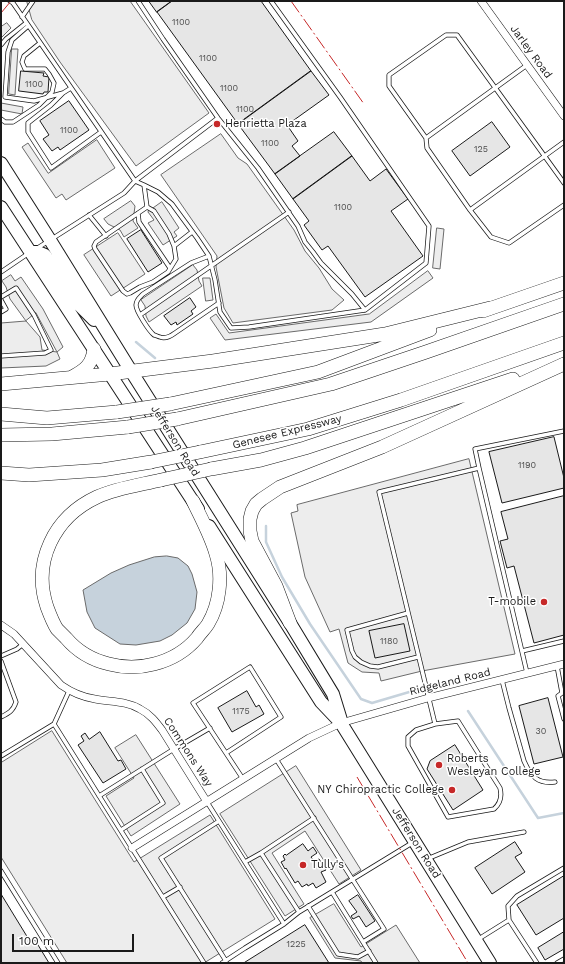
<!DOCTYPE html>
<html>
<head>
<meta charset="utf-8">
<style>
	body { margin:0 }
	#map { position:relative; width:565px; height:964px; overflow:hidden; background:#fff; font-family:"Work Sans",sans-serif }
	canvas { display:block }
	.frame { position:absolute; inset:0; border:2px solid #1a1a1a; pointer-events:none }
	.scale { position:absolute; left:12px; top:934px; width:122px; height:18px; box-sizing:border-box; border:2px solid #1a1a1a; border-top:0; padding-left:5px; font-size:12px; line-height:14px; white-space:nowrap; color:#1a1a1a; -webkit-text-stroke:3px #fff; paint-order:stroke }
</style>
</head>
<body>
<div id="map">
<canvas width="565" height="964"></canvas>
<div class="frame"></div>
<div class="scale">100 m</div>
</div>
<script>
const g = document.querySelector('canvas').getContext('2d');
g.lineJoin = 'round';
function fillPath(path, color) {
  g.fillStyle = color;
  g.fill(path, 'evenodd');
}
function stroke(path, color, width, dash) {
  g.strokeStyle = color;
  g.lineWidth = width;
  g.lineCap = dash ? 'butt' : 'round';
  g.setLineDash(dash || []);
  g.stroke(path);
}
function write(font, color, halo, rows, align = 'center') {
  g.font = font + ' "Work Sans",sans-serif';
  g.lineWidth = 3;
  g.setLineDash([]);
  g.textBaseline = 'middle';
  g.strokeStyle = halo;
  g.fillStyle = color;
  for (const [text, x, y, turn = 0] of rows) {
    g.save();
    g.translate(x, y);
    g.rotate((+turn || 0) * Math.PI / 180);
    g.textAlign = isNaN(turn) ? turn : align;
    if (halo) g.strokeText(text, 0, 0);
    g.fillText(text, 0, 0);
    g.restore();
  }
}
const parking = new Path2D(`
	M27 1H130L209 113 136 166 60 62 32 20Z
	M7 23 11 28 1 38V27Z
	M12 49H18L15 95 9 94Z
	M1 103 23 107 22 114 1 110Z
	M221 134 238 158 247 164 294 230 305 251 319 268 332 289 344 300 332 310 233 323 224 308 216 267 217 256 161 175Z
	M97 140 115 168 66 200 62 194 56 198 22 147 28 143 48 173Z
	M131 201 135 206 133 221 138 228 124 237 120 230 108 224 104 219Z
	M162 202 179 228 174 232 177 236 163 245 148 223 154 220 148 212Z
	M437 228 444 229 440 269 433 268Z
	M118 233 145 274 111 296 84 255Z
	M193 265 197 270 199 281 202 286 149 322 146 316 145 306 141 300Z
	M428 271 433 278 371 322 225 340 210 318 216 314 229 333 369 314Z
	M11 275 15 281 21 277 43 309 63 347 57 352 60 359 46 366 1 368V323L26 321 10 299 6 287 2 281ZM36 313 57 352 42 350 40 337 26 321Z
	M203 278H210L213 300 206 301Z
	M469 459 515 654 422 671 381 681 379 673 362 672 348 663 339 629 330 632 305 577 291 513 298 511 297 505Z
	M52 731 134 862 210 815 275 919 204 963H67L1 857V763Z
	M136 735 180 804 131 836 106 796 134 778 115 748Z
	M296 766 361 870 339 884 305 831 272 853 304 904 285 916 220 814Z
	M334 904 361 947 396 925 420 963H362L361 961 335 958 310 918Z`);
fillPath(parking, '#ededed');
stroke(parking, '#6a6a6a', 1);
const water = new Path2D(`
	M167 556 178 558 188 566 192 574 197 592 195 609 187 623 172 635 160 641 136 645 120 644 95 628 87 612 83 590 111 573 129 565 154 557Z`);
fillPath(water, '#c6d2dc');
stroke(water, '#6a6a6a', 1);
stroke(new Path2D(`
	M136 342 155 358
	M266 526V542L282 577 310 624 361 699 372 703 416 690
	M468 711 538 818 564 813`), '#c6d2dc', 2.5);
const building = new Path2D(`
	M149 1H172L157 12Z
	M172 1H261L311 71 238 124 157 12Z
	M21 71 44 73 43 76 49 77 48 92H44L43 94 19 91Z
	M311 71 329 95 287 125 298 141 292 146 300 156 275 174 238 124Z
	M69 101 89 130 60 150 58 147 52 151 43 139 49 135 40 121Z
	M492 122 510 147 470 176 452 151Z
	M334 132 352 156 293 199 275 174Z
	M352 156 370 181 386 169 408 199 391 211 423 256 365 297 328 246 322 250 304 225 309 221 293 199Z
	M141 230 162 263 148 272 127 239Z
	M190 298 196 307 191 311 193 314 177 325 176 322 171 325 164 316Z
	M554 437 564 478V488L502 503 489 452Z
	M564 496V635L534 643 514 566 507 568 500 541 508 539 501 512Z
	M404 624 410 651 375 658 369 631Z
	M247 691 256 707 259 705 264 714 232 732 218 708Z
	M548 698 563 757 534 764 519 706Z
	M100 732 118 761 121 760 126 769 103 783 78 745 84 741 81 736 85 733 89 739Z
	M455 745 483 790 453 810 427 769 430 761Z
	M515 842 522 853 515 857 525 872 492 894 475 868Z
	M303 844 308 851 313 847 317 853 311 857 314 861 319 859 326 870 321 872 326 882 316 888 313 883 308 886 307 884 302 887 298 881 295 883 286 868 285 869 281 862 285 860 283 856 285 854 286 855Z
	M564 876V918L536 935 517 905Z
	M1 894 31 943 35 940 49 963H1Z
	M358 895 375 921 366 927 359 916 353 919 351 916 357 912 349 901Z
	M305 925 329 963H244Z
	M564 932V949L545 960 538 948Z`);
fillPath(building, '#e6e6e6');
stroke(building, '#1a1a1a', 1);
const service = new Path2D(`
	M10 1 13 3 135 181 144 185 158 192 172 204 197 238 209 256 215 280 220 312 231 328 249 327 365 310 426 263 429 226 340 97 271 1
	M138 1 163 39 218 118 258 168 298 226 305 242 313 252 321 263 352 294 365 310
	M22 17 33 1
	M28 26 12 40 8 52 5 97 34 101 63 93 71 88
	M1 45 6 39 26 23
	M527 65 426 138 427 148 470 210 564 142
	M63 93 51 105 28 123V132L51 168 101 132
	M1 119 5 122H13L39 105 52 92 54 83 49 74 45 69H25L22 62 24 56 40 43
	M426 138 389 86V75L446 35H457L564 183
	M144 185 147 207 96 242 94 246 95 249 123 291 127 294 130 293 140 287 153 282 168 272 176 259 174 246 169 234 154 211 147 207
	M470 210 491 237 509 243 564 205
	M138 213 139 222 170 268
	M89 215 106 236
	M174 246 192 232
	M36 249 124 193 135 181 218 118
	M209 256 191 263 143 294C140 297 136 300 136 305 136 311 149 331 154 335 155 335 159 337 160 337 165 339 171 336 175 333L219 303
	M1 272 29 253
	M1 297 16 288 34 315 51 350 45 353 1 356
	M1 300 6 309 1 312
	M140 315 289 212
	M479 468 475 449 564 431
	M408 613 347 630 352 651 355 657 361 662 370 666 378 667 418 657
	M522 651 564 641
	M1 656 17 649 23 644
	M1 661 16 702C13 711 9 713 1 717
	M557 666 562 693 558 696 564 719
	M502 680 509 708 524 761C531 777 538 784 555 782
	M458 721 500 788C502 796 501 803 494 809L448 817 408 746V737L416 730 435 724Z
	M54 724 204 963
	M435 724 379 492 479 468 527 673
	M226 753 281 717 250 667 193 703 243 779
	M1 756 54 724 69 691
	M276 759 384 929 363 942
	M99 796 174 749 210 728
	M207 802 284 924
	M219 821 161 858 226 961
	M121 830 163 803 142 769
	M427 859 468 842 524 832
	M245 862 261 853
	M1 871 58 963
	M332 892 376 963
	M163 897 180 887
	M308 906 338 954 358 957 369 951
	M299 912 261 853 314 818
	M509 920 537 963
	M477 940 509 920 508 906 517 896 564 868
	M222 963 245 948 284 924 299 912 412 843
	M557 963 564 959`);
const minor = new Path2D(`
	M481 1 564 116
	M1 625 14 634 61 685C71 692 82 697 95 699 110 702 127 701 140 709 150 714 156 722 162 730L207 802
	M132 848 309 738 341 723 428 698 564 664`);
const primary = new Path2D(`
	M1 163 50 240 131 371 290 623 333 694 341 720
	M1 207 198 509
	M30 252H38L45 255 77 303 94 320
	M209 526 321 702 341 723 490 963`);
const motorway = new Path2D(`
	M483 311 564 283
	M72 377C85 370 92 365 94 349
	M1 384 110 374 213 361 385 334 490 308
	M170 404 318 372 430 330
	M1 414 47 418 117 412
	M177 419 331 384 426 352 564 304
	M1 435 52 434 128 427
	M200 452 308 429 401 400 564 343
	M211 469 261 460 305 448 513 379
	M1 473 29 475 102 470 151 462
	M161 480C140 485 117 488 97 497 54 517 32 562 47 607 50 615 53 623 57 629 60 632 63 635 66 638 77 651 92 660 109 664 124 668 139 668 154 664 170 660 185 652 197 638 200 633 205 629 208 624 220 604 223 576 216 554 211 536 201 518 193 501
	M290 623 276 586 252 541 250 531V519L252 511 256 504 262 499 280 487 382 447 564 364`);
stroke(service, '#1a1a1a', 5);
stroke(minor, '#1a1a1a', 8);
stroke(primary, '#1a1a1a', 14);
stroke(motorway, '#1a1a1a', 14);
stroke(service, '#fff', 3.5);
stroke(minor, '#fff', 7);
stroke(primary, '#fff', 12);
stroke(motorway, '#fff', 13);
const motorwayBridge = new Path2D(`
	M117 412 170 404
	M128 427 177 419
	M151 462 200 452
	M161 480 211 469`);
stroke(motorwayBridge, '#1a1a1a', 14, []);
stroke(motorwayBridge, '#fff', 13);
stroke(new Path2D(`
	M291 1 364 104
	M1 13 11 1
	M357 777 468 963`), '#c62828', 1, [14, 3, 2, 3]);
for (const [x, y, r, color] of [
	[217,124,4,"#c62828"],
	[544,602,4,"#c62828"],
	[439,765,4,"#c62828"],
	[452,790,4,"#c62828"],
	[303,865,4,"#c62828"]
]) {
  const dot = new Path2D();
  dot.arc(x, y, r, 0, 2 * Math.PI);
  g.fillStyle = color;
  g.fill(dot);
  stroke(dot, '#fff', 1.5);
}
write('9px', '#4d4d4d', null, [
	["1100",181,22],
	["1100",208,58],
	["1100",34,84],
	["1100",229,88],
	["1100",245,109],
	["1100",69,130],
	["1100",270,143],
	["125",481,149],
	["1100",343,207],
	["1190",527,465],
	["1180",389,641],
	["1175",241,711],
	["30",541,731],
	["1225",296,944]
]);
write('11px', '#1a1a1a', '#fff', [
	["Jarley Road",531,52,54],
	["Genesee Expressway",287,432,-14],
	["Jefferson Road",175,441,58],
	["Ridgeland Road",450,682,-14],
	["Commons Way",188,752,57],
	["Jefferson Road",416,843,58]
]);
write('11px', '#1a1a1a', '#fff', [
	["Henrietta Plaza",225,124],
	["T-mobile",536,602,"right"],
	["Roberts",447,759],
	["Wesleyan College",447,772],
	["NY Chiropractic College",444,790,"right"],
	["Tully's",311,865]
], 'left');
</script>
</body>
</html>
